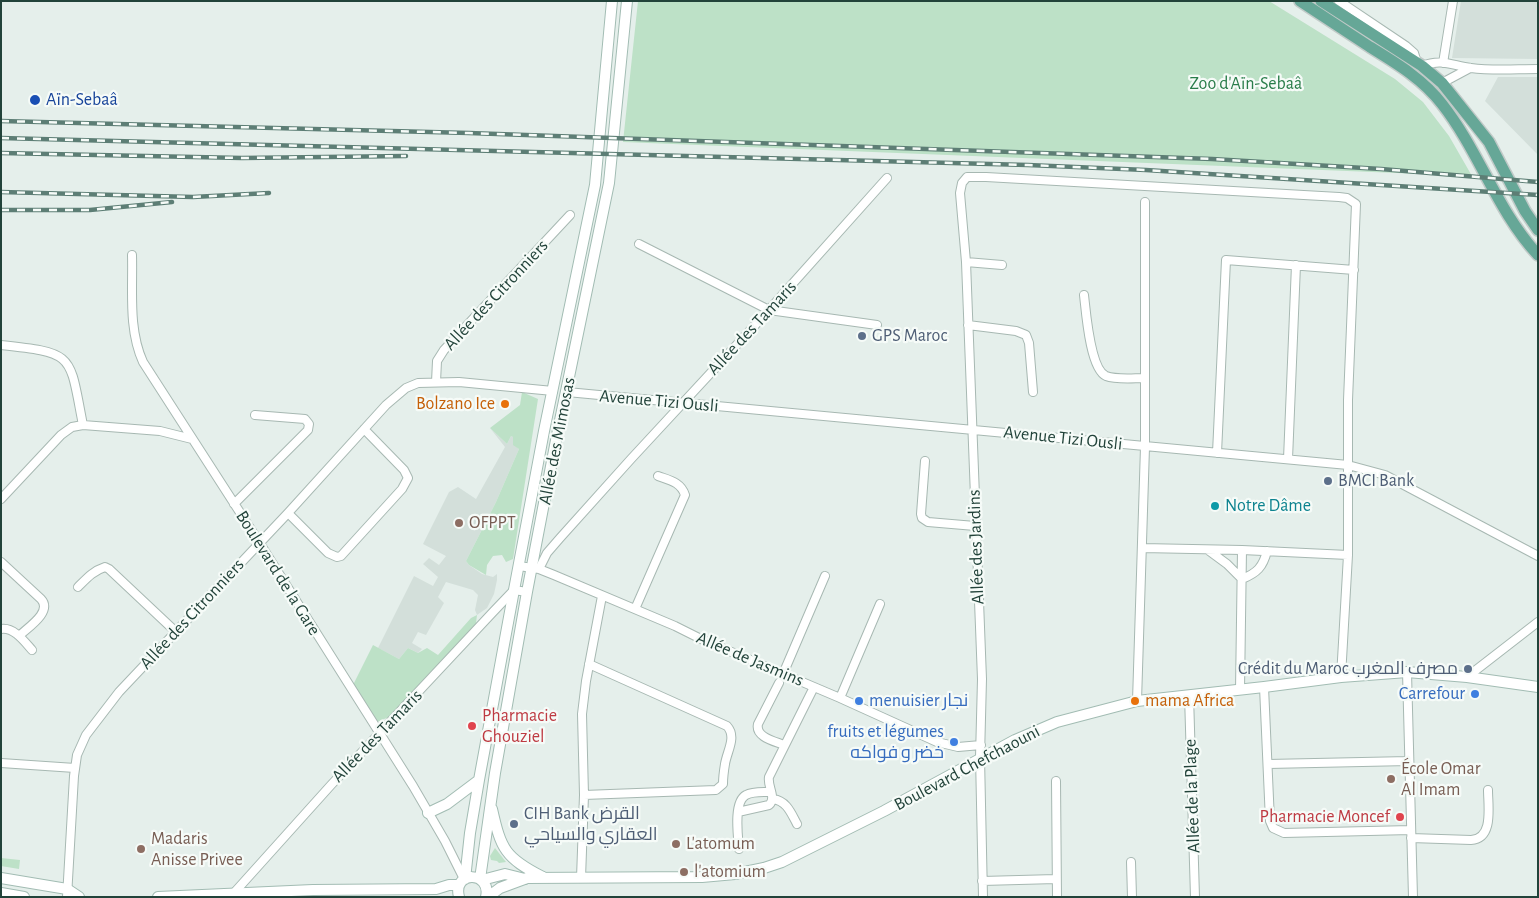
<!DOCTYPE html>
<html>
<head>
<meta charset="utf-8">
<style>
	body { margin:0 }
	#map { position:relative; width:1539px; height:898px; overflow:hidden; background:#e5efeb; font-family:"Alegreya Sans",sans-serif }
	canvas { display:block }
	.frame { position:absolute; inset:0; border:2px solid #22433a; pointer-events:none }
</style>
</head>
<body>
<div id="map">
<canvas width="1539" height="898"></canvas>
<div class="frame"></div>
</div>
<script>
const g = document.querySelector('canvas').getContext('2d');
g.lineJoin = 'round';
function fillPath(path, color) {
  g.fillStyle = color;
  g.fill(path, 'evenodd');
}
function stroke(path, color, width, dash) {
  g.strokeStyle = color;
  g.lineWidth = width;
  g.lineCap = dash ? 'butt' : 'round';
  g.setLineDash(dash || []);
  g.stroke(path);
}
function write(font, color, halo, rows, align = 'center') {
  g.font = font + ' "Alegreya Sans",Cairo,sans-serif';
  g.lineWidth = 4.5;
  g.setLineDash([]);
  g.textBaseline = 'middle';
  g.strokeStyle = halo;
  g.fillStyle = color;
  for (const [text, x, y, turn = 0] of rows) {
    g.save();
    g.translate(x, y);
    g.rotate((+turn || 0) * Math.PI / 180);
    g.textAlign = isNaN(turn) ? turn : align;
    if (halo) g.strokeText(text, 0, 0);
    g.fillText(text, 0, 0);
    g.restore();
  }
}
fillPath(new Path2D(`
	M1461 1H1538V59L1452 58Z
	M1498 77H1538V155L1485 101Z
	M490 428 507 444 511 436 513 437 515 445 519 449 496 502 466 561 469 565 482 574 493 577 497 574V580L494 594 487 608 477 615 475 610 478 595 473 590 446 582 438 597 444 603 426 635 418 632 412 643 422 649 418 653 408 648 399 659 378 648 414 576 433 586 438 577 423 564 429 558 439 565 446 556 423 544 449 492 458 487 476 499 505 447Z`), '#d3dfda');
fillPath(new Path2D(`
	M638 1H1269L1395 79 1423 102 1449 136 1472 176 623 142Z
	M522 392 538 399 513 559 506 562 502 555 493 556 487 565 486 575 469 565 466 561 496 502 519 449 513 445V437L511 436 507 444 490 428 520 405Z
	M477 615 475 631 389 717 377 722 353 685 373 645 399 659 408 648 418 653 427 648 438 655 471 618Z
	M495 848 506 862 499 863 497 861 491 860 490 856Z
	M1 858 20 860 19 869 1 866Z`), '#bde1c7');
const street = new Path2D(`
	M1339 1 1406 46 1414 53 1417 63
	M1443 63 1453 1
	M1422 66C1442 58 1453 66 1471 68 1493 71 1516 69 1538 69
	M1442 83 1470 68
	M639 244 769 310 877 325
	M132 255C133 290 128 329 143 362L259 542 413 786 445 841 464 879
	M966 262 1002 265
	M1084 295C1086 312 1090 369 1106 376 1117 380 1133 378 1145 378
	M968 325 1016 331 1026 335 1029 343 1033 392
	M1 345C76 353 69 354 83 425
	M436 382 437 361 444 350 570 215
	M567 392 1348 465 1385 475 1538 556
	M1217 453 1226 260 1354 270
	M1288 459 1296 265
	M925 461 921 514 922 518 928 522 975 526
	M1 499 61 435 72 427 83 425 160 431 192 439
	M234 504 308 430 309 424 305 419 255 415
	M288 513 328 553 337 557 341 556 402 489 408 478 404 470 364 429
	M1142 548 1242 550 1348 555
	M1208 550 1227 564 1242 579C1257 573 1263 567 1267 551
	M1 562 41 599C53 612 27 628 19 636
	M519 566 539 569 554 575 675 626 701 639 840 698 937 742 958 747 981 745
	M539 569 547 553 560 538 631 459 769 310 887 178
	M78 587C87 578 93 571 105 567L109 569 176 632
	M635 609 685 495C681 482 669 480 658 476
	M1 629C14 627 24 641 32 650
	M1407 672 1413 897
	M783 674 825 576
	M1467 677 1538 622
	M779 683 758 724C755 737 774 741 784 745
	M1264 687 1270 821 1273 828 1284 833 1411 830
	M1240 690 1242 550
	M1189 695 1195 897
	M840 698 880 604
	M1137 701 1145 447V202
	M1 763 75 768
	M1268 764 1409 761
	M1056 781 1057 897
	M584 795 716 790 723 784C723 777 724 770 725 764 727 751 737 737 727 726L589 664
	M773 799C787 801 791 813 797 824
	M738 812 769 805C777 798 767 786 769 777L814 687
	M1411 838 1471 840C1494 839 1488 806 1488 790
	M739 849C738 836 733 802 746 795 753 791 763 792 770 792
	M1131 862 1132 897
	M581 878 584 795 582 714 586 681 602 596
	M982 881 1056 879
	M233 894 331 785 493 612 514 590 527 592
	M67 897 74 776 77 755 86 735 119 692 288 513 386 405 406 388 418 383 459 382 553 391
	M983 897 980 757 982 679 966 262 960 193 962 183 967 177H986L1339 197 1347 198 1356 204 1348 400V555L1341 677`);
const secondary = new Path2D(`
	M492 809C501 849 505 858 543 877
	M428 813 447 804 479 780
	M1 878 67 889 79 897
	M465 879 470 833 479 780 514 590 544 431 595 185 612 1
	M480 879 495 773 527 592 557 435 609 183 627 1
	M482 880 505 874 525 879
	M1 893 24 897
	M158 897 313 890 436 889 449 885H459
	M459 897C452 870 492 871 486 897
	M488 897 500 888 527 878 702 877 735 874 764 868 782 862 884 811 1015 740 1057 722 1137 701 1264 687 1341 677 1407 672 1467 677 1538 687`);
const primary = new Path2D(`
	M1300 1C1323 16 1347 32 1370 47 1396 63 1423 79 1442 104 1479 151 1497 211 1538 255
	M1321 1 1422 66 1442 83 1489 142 1525 211 1538 230`);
stroke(street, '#a7b8b2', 10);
stroke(secondary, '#a2bcb3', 12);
stroke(primary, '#c1cac8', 14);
stroke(street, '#fff', 8);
stroke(secondary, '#fff', 10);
stroke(primary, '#66a797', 11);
const rail = new Path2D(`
	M1 121 469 133 1212 159 1381 169 1538 182
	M1 138 1028 165 1146 170 1538 195
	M1 153 242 158 406 156
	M1 192 193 197 269 193
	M1 210H90L172 202`);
stroke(rail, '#5d7e75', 4.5);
stroke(rail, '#f6fbf8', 2.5, [8]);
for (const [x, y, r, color] of [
	[35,100,6,"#1a4fb4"],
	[862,336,5,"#5c6f8a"],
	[505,404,5,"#e8710a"],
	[1328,481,5,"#5c6f8a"],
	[1215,506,5,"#0f9aa8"],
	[459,523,5,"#8d6e63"],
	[1468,669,5,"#5c6f8a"],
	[1475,694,5,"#3f7fe0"],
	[859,701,5,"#3f7fe0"],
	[1135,701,5,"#e8710a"],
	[472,726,5,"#e0444e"],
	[954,742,5,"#3f7fe0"],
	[1391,779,5,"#8d6e63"],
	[1400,817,5,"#e0444e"],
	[514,824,5,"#5c6f8a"],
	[676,844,5,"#8d6e63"],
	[141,849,5,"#8d6e63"],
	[684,872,5,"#8d6e63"]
]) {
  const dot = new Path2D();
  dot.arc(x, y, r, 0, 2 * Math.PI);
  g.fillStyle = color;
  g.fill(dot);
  stroke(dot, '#f6fbf8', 2);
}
write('18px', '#297d4a', '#f6fbf8', [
	["Zoo d'Aïn-Sebaâ",1246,84]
]);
write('18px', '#164399', '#f6fbf8', [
	["Aïn-Sebaâ",46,100]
], 'left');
write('18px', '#22433a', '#f6fbf8', [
	["Allée des Citronniers",496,295,-47],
	["Allée des Tamaris",752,328,-47],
	["Avenue Tizi Ousli",659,401,5],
	["Avenue Tizi Ousli",1063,438,6],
	["Allée des Mimosas",557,441,-79],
	["Allée des Jardins",976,547,-92],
	["Boulevard de la Gare",278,573,58],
	["Allée des Citronniers",192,614,-47],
	["Allée de Jasmins",750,659,23],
	["Allée des Tamaris",377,736,-46],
	["Boulevard Chefchaouni",967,768,-28],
	["Allée de la Plage",1192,796,-92]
]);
write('18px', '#4e5e75', '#f6fbf8', [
	["GPS Maroc",872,336],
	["BMCI Bank",1338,481],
	["Crédit du Maroc مصرف المغرب",1458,669,"right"],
	["CIH Bank القرض",524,814],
	["العقاري والسياحي",524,835]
], 'left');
write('18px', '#c56008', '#f6fbf8', [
	["Bolzano Ice",495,404],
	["mama Africa",1145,701,"left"]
], 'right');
write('18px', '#0d838f', '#f6fbf8', [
	["Notre Dâme",1225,506]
], 'left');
write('18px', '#785e54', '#f6fbf8', [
	["OFPPT",469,523],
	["École Omar",1401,769],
	["Al Imam",1401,790],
	["Madaris",151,839],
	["Anisse Privee",151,860],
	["L'atomum",686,844],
	["l'atomium",694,872]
], 'left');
write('18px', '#366cbe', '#f6fbf8', [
	["Carrefour",1465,694],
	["menuisier نجار",869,701,"left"],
	["fruits et légumes",944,732],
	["خضر و فواكه",944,753]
], 'right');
write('18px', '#be3a42', '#f6fbf8', [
	["Pharmacie",482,716],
	["Ghouziel",482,737],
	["Pharmacie Moncef",1390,817,"right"]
], 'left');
</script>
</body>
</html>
